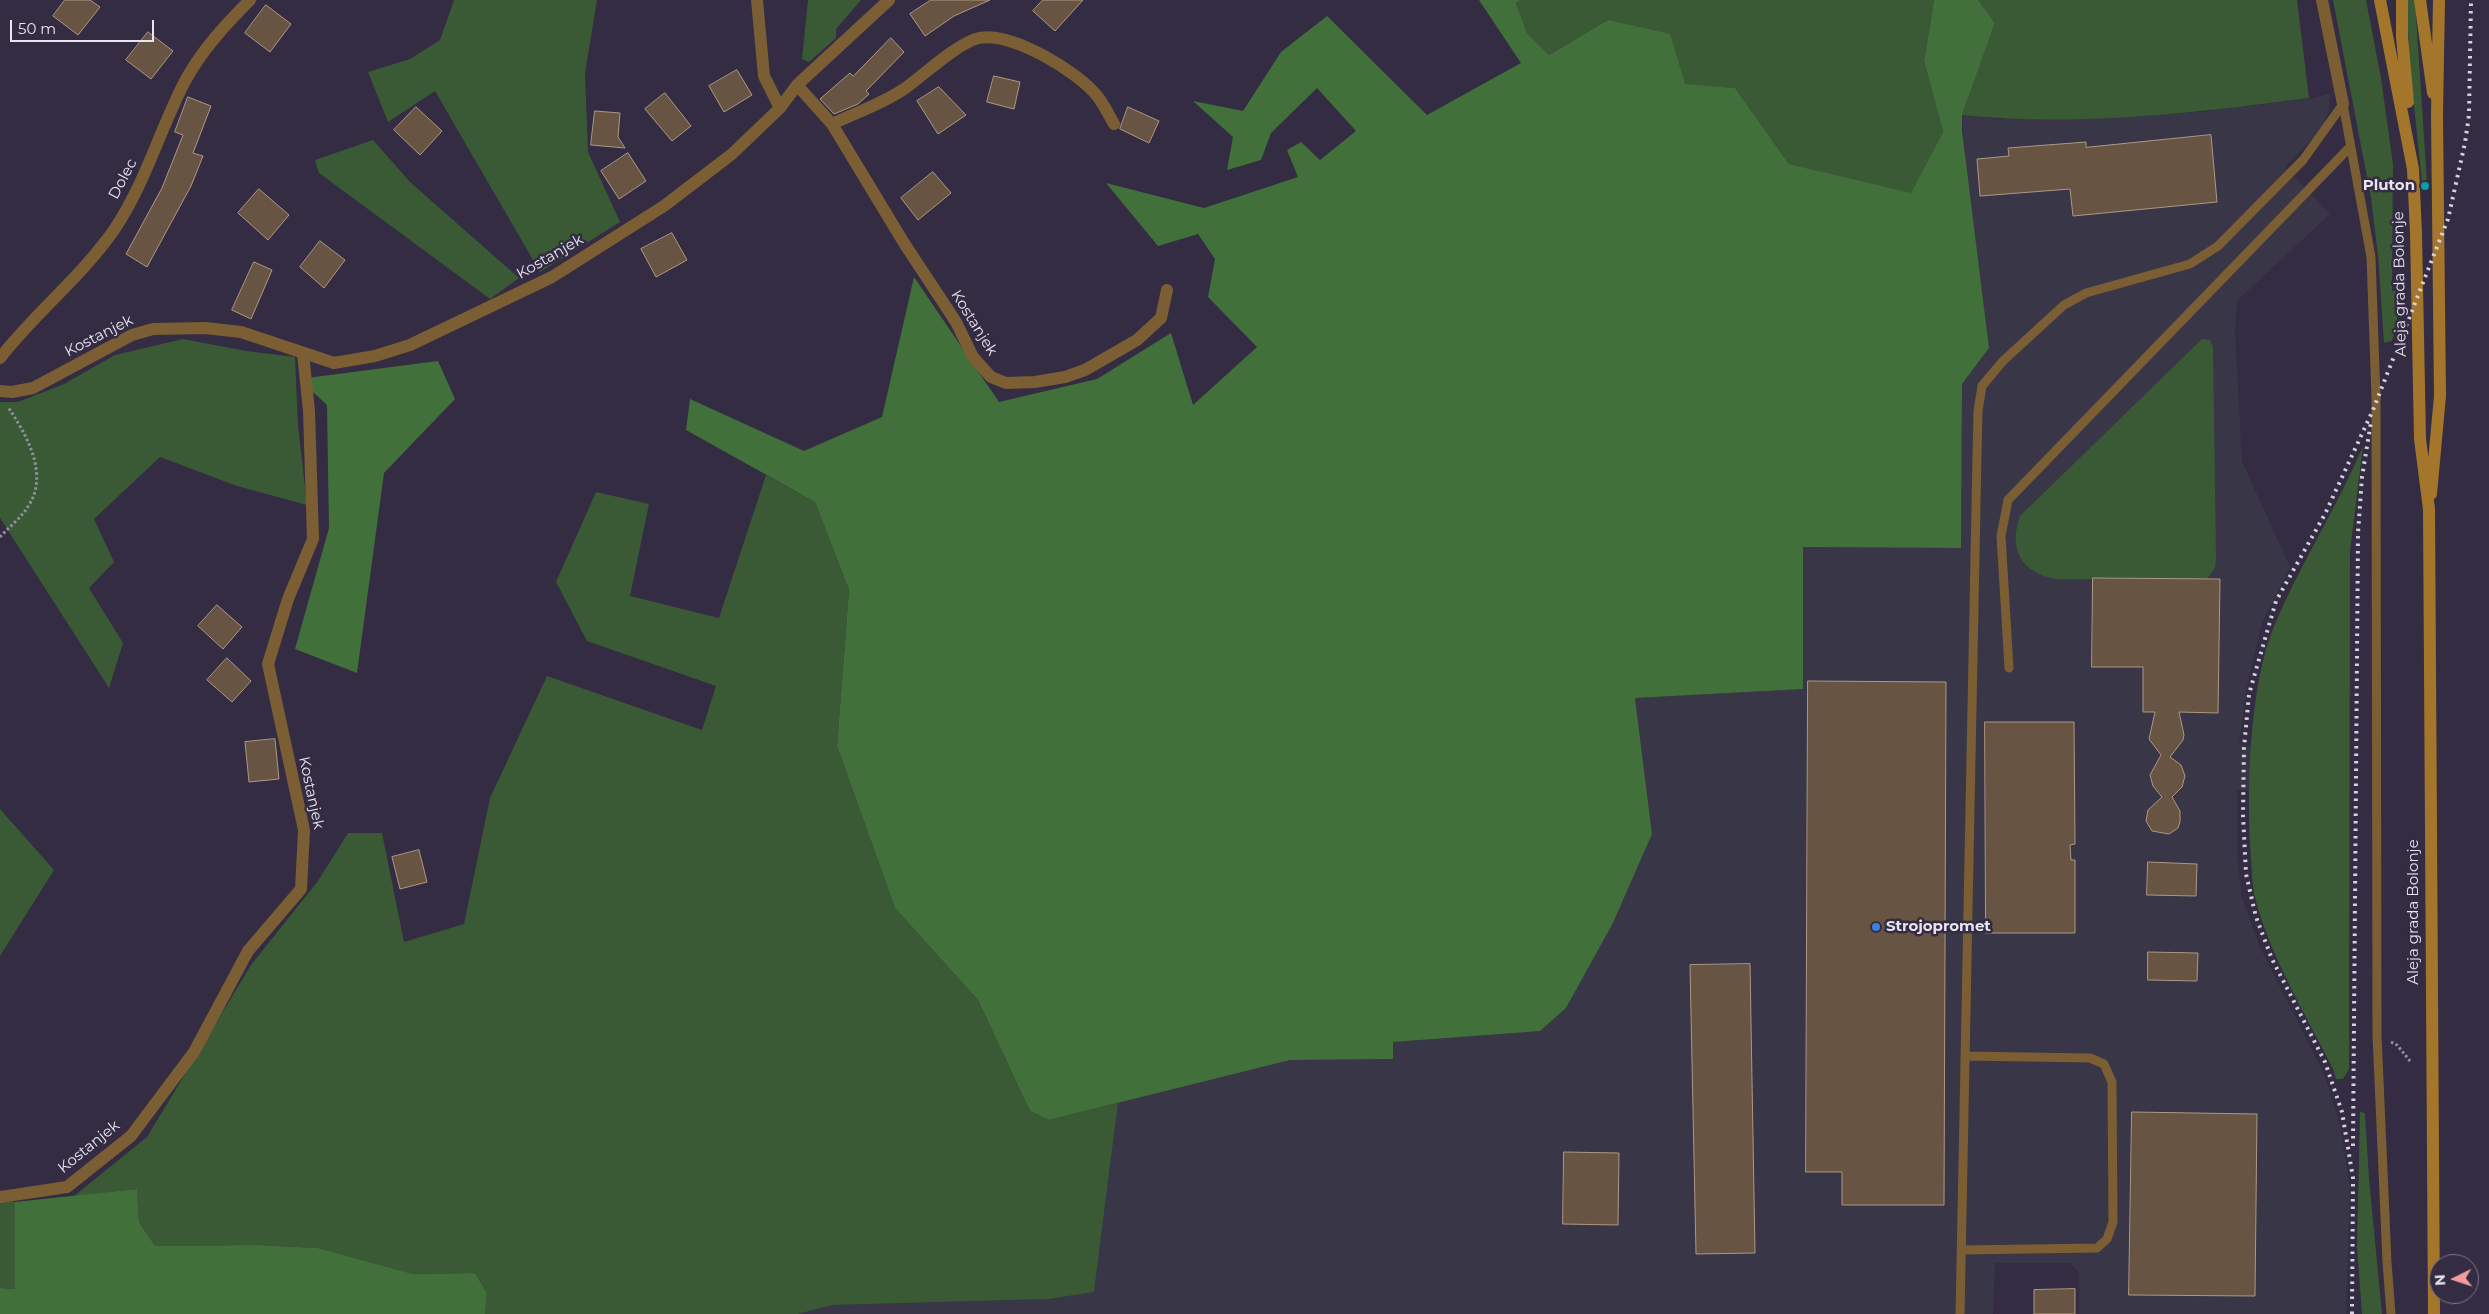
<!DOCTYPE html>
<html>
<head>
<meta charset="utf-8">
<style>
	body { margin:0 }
	#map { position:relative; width:2489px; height:1314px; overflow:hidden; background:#342c42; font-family:Montserrat,sans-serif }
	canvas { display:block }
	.north { position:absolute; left:2429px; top:1254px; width:50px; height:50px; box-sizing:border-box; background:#342c42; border:1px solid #7c7688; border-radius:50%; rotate:266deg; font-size:14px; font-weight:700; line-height:20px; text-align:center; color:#e8e4f2 }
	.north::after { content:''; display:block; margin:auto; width:18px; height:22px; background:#f59b9b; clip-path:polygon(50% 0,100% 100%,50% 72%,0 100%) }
	.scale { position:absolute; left:10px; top:20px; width:144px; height:22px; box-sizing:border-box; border:2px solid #e8e4f2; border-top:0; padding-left:6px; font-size:15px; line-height:18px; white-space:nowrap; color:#e8e4f2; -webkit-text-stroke:4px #342c42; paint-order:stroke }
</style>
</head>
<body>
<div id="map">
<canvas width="2489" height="1314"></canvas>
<div class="north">N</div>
<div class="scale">50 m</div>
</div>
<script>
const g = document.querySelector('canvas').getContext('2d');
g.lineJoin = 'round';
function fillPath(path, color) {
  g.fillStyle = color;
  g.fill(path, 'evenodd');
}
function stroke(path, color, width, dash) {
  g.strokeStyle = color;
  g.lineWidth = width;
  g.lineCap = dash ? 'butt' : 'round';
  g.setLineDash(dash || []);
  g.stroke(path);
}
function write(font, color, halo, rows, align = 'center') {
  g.font = font + ' Montserrat,sans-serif';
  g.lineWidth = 5;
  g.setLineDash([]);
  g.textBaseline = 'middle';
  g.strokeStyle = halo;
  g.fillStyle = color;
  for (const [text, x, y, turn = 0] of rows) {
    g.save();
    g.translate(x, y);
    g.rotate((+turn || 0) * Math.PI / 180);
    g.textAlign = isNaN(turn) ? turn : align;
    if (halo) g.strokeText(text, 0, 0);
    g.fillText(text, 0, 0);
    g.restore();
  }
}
fillPath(new Path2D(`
	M2330 93 2329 109 2322 129 2285 167 2330 214 2237 301 2235 330 2242 461 2290 567 2262 623 2247 687 2239 744 2252 746 2250 790H2237V854L2242 898 2260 947 2324 1074 2340 1124 2350 1189 2346 1314H2079V1273L2070 1263H1995L1993 1314H798L832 1305 1049 1299 1094 1292 1118 1103 1290 1060 1392 1059 1393 1042 1540 1030 1566 1008 1613 923 1652 834 1635 698 1803 689V547L1961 548 1962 384 1989 348 1966 163 1962 115 1996 119H2064L2200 112 2315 98Z`), '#393647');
fillPath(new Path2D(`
	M454 0H597L585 73 588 152 620 222 540 272 435 91 388 122 368 72 410 59 440 40Z
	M808 0H861L836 29V38L809 62 802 59Z
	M1520 0H1934L1924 61 1943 132 1911 194 1789 164 1735 88 1685 85 1608 20 1549 55 1527 33 1516 3Z
	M1978 0H2297L2309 98C2197 113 2074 127 1962 115L1995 23Z
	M2333 0H2366L2381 78 2393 164 2392 291H2397V320L2392 341 2384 343 2378 255 2371 198Z
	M2407 0H2415L2427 183H2422L2409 56Z
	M373 140 410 182 519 278 490 299 319 173 315 160Z
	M183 339 246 351 295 357 298 425 307 505 237 486 160 457 94 519 114 562 89 588 123 643 109 688 0 518V402H18L64 384 115 355Z
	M2202 339 2210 340 2213 347 2216 557 2215 568 2207 579H2055C2021 572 2008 549 2020 516Z
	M2363 446 2350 551 2349 1069 2343 1079H2336L2333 1069C2306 1015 2267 951 2254 893 2252 882 2252 870 2251 859 2246 793 2249 687 2274 626 2300 564 2337 508 2363 446Z
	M766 475 815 502 849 590 837 746 895 908 978 1000 1030 1111 1049 1120 1118 1103 1094 1292 1049 1299 832 1305 798 1314H485L487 1293 475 1273 413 1274 318 1248 256 1245 155 1246 139 1222 137 1189 74 1196 147 1137 251 965 318 881 348 833H382L404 942 464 924 490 798 547 676 702 730 716 686 587 641 556 582 596 492 649 504 630 596 719 618Z
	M0 809 54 870 0 956Z
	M2360 1112 2365 1113 2369 1179 2382 1314H2362L2357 1247Z
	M0 1200 15 1202V1289L0 1288Z`), '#3a5935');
fillPath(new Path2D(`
	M1479 0H1520L1516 3 1527 33 1549 55 1608 20 1670 34 1685 84 1735 88 1789 164 1911 193 1943 132 1924 61 1934 0H1978L1995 23 1962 115V130L1989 348 1962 384 1961 548 1803 547V689L1635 698 1652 834 1613 923 1566 1008 1540 1031 1393 1042V1059L1290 1060 1049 1120 1030 1111 978 1000 895 908 837 746 849 590 815 502 686 430 690 399 804 451 882 417 914 277 999 402 1097 379 1171 333 1193 405 1257 347 1208 297 1215 259 1198 234 1158 246 1106 183 1204 208 1298 177 1287 150 1301 142 1320 160 1356 131 1317 88 1271 133 1261 160 1227 170 1233 137 1193 101 1243 111 1281 52 1327 16 1427 115 1521 63Z
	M438 361 455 399 384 473 357 673 295 649 329 528 327 405 299 379Z
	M137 1189 139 1222 155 1246 256 1245 318 1248 413 1274 475 1273 487 1293 485 1314H0V1288L15 1289V1202Z`), '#42703a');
const building = new Path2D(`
	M65 0H90L100 7 78 35 53 16Z
	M931 0H990L954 16 925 36 910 14Z
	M1043 0H1083L1055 31 1033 11Z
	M266 5 291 24 270 52 245 33Z
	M148 32 173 51 151 79 126 60Z
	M891 38 904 52 866 91 869 94 858 104 834 114 820 99 850 73 853 76Z
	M737 70 752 95 724 112 709 86Z
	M994 76 1020 82 1014 109 987 102Z
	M939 87 966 115 938 134 917 101Z
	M665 93 691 126 672 141 645 109Z
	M188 97 211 106 193 153 203 156 191 186 147 267 126 254 162 188 183 135 175 132Z
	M416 107 442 131 420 155 394 130Z
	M1128 107 1159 121 1149 143 1120 129Z
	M595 111 620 113 618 137 625 148 591 145Z
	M2211 135 2217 202 2073 216 2070 189 1980 196 1977 159 2009 156 2008 148 2086 142V147Z
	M628 153 646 181 619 199 601 171Z
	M933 172 951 193 918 220 901 198Z
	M259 189 289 215 268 240 238 213Z
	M672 233 687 260 656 277 641 249Z
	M320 241 345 260 324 288 300 267Z
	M254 262 272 270 251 319 232 310Z
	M2093 578 2220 579 2218 713 2179 712 2184 735 2183 740 2170 757 2181 765 2185 776 2182 787 2172 797 2180 811V822L2178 828 2169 834 2152 831 2146 821 2148 810 2162 797 2153 786 2150 775 2161 755 2149 739 2155 712H2143V667H2092Z
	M217 605 242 627 223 649 198 626Z
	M227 658 251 681 232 702 207 680Z
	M1808 681 1946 682 1944 1205H1842V1172H1806Z
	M1985 722H2074L2075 844 2070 845 2071 860H2075V933H1986Z
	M275 739 279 779 249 782 245 742Z
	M419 850 427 882 400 889 392 857Z
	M2148 862 2197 864 2196 896 2147 895Z
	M2148 952 2198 953 2197 981 2148 980Z
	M1750 964 1755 1253 1696 1254 1690 965Z
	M2132 1112 2257 1114 2255 1296 2129 1295Z
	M1564 1152 1619 1153 1618 1225 1563 1224Z
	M2075 1289V1314H2034V1290Z`);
fillPath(building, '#685442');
stroke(building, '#ae9884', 1);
stroke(new Path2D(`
	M0 537C9 527 22 517 29 505 49 473 26 434 8 407
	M2391 1042 2397 1045 2410 1061`), '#948ea0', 3, [2.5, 2.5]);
stroke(new Path2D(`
	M2343 104 2371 257 2376 398 2377 1035 2387 1262 2391 1314
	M2009 668 2001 536 2008 500 2350 147
	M1962 1250 2097 1248 2107 1239 2113 1222 2112 1082 2104 1064 2090 1058 1965 1056
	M1960 1314 1977 455 1978 411 1982 386 2003 361 2064 305 2086 293 2190 264 2218 246 2303 160 2343 104`), '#7b5e33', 9);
stroke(new Path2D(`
	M757 0 764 76 780 108
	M2322 0 2343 104
	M797 85 832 124 904 243 956 322 973 357 991 377 1006 383 1035 382 1065 377 1085 370 1137 340 1161 318 1167 290
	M832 124C855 113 882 104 904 89 923 76 957 43 979 38 1011 31 1079 72 1098 97 1104 105 1109 115 1114 124
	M0 358C35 313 81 277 114 230 145 184 159 132 184 83 201 51 225 25 250 0
	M0 391 12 392 33 388 132 335 153 329 205 328 241 332 334 363 375 356 410 345 552 277 664 206 732 154 780 108 797 85 889 0
	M0 1197 67 1187 131 1136 194 1052 248 951 301 889 304 830 268 664 288 599 313 539 309 411 303 353`), '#7b5e33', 12);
stroke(new Path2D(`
	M2380 0 2413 169 2416 233 2420 439 2429 509 2434 1314
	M2402 0V37L2408 102
	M2420 0 2433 93
	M2431 494 2440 396 2437 115 2439 0`), '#a4762c', 12);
stroke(new Path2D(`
	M2353 1146 2358 533 2362 477 2371 422
	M2352 1314 2353 1178 2342 1112 2325 1062 2272 959 2256 917 2246 874 2243 815 2244 748 2249 694 2276 601 2325 514 2373 410 2448 219 2465 143 2469 115 2471 0`), '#d5d1e0', 4, [2.5, 5]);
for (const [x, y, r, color] of [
	[2425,186,5,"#0f9aa8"],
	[1876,927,5,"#3f7fe0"]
]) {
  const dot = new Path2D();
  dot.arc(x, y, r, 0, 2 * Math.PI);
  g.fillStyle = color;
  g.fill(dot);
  stroke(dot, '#342c42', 2);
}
write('15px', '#e8e4f2', '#342c42', [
	["Dolec",123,179,-62],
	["Kostanjek",550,257,-30],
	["Aleja grada Bolonje",2400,284,-91],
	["Kostanjek",974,323,58],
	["Kostanjek",99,336,-27],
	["Kostanjek",311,793,78],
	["Aleja grada Bolonje",2414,912,-90],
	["Kostanjek",89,1147,-39]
]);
write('bold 15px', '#e8e4f2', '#342c42', [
	["Pluton",2415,186],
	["Strojopromet",1886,927,"left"]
], 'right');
</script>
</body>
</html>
